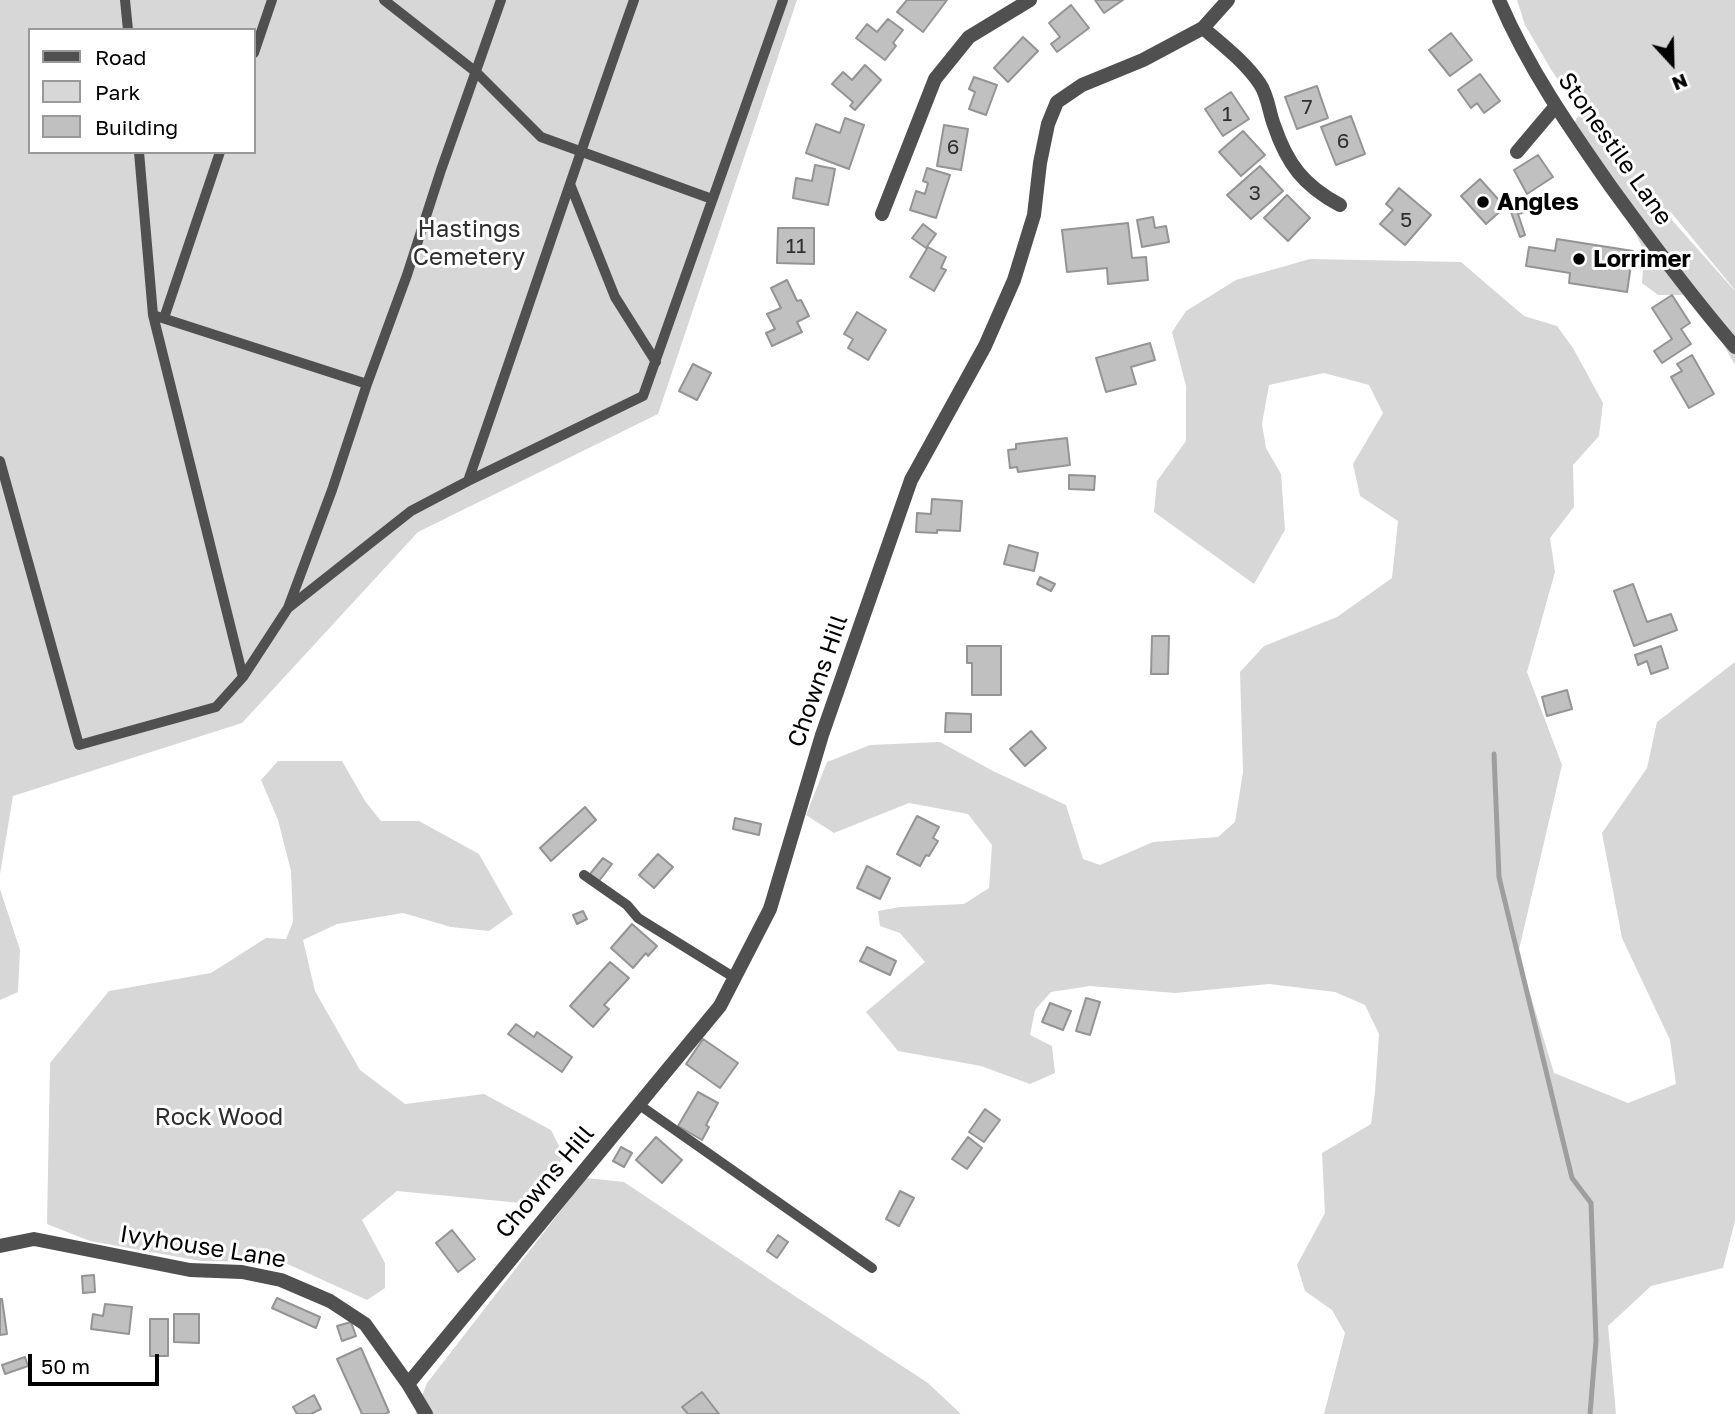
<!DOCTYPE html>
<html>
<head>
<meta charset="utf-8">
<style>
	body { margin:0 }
	#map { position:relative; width:1735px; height:1414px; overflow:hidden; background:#fff; font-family:"Golos Text",sans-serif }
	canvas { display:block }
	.legend { position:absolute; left:28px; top:28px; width:228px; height:126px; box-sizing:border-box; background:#fff; border:2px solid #999; margin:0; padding:9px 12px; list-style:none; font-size:21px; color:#000 }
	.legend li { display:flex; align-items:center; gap:14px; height:35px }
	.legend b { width:35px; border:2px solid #999 }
	.north { position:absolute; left:1637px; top:28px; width:70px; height:70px; -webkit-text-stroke:5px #fff; paint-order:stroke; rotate:158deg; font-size:19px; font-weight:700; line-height:28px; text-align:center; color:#000 }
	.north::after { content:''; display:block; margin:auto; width:24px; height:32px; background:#000; clip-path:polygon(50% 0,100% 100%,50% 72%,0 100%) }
	.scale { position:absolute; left:28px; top:1354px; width:131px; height:32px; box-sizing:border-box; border:4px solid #000; border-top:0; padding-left:9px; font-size:21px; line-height:24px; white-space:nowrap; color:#000; -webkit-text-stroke:5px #fff; paint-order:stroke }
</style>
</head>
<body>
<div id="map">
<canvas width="1735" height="1414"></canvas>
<ul class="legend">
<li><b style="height:9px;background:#505050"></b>Road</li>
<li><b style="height:19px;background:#d7d7d7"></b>Park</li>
<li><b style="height:19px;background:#c0c0c0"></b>Building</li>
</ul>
<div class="north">N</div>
<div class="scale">50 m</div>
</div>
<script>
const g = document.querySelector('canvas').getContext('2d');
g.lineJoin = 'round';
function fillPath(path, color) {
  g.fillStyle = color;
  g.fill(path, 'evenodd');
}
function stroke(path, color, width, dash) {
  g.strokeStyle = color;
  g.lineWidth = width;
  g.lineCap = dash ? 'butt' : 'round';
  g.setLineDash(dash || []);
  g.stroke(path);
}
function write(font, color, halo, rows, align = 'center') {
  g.font = font + ' "Golos Text",sans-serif';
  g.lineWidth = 6;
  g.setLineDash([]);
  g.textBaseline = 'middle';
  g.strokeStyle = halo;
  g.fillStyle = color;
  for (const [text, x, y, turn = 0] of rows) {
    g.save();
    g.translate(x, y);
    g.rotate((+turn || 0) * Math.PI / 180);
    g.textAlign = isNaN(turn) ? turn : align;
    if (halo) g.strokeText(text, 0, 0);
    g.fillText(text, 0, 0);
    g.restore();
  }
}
fillPath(new Path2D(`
	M0 0H797L658 414 418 532 242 723 13 796 0 874ZM30 30H254V152H30Z
	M1517 0H1735V365L1713 326 1685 295H1658L1642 283 1644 251 1634 230 1571 135 1576 119 1581 113 1552 71 1525 25ZM1670 211 1734 289V290L1672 220Z
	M1310 259 1461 262 1524 316 1557 326 1573 348 1603 403 1599 436 1573 465 1574 507 1550 538 1555 572 1527 672 1562 765 1518 954 1554 1073 1628 1103 1676 1084 1670 1040 1622 938 1602 833 1647 768 1657 722 1735 662V1221L1723 1268 1651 1286 1608 1326 1616 1414H1324L1345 1333 1332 1310 1305 1291 1297 1265 1325 1213 1322 1153 1371 1124 1375 1092 1379 1034 1365 1005 1335 992 1269 984 1175 993 1090 986 1051 992 1035 1010 1030 1035 1052 1046 1055 1073 1030 1084 981 1066 898 1051 866 1012 925 962 900 933 880 926 878 911 900 907 964 904 989 888 992 845 968 814 909 803 834 833 806 815 827 762 870 745 940 742 993 771 1066 805 1083 859 1100 865 1153 842 1218 837 1235 822 1243 772 1240 672 1264 646 1337 617 1392 578 1398 521 1360 496 1353 464 1383 413 1369 385 1324 373 1269 385 1262 424 1266 448 1281 474 1285 530 1254 584 1154 512 1157 481 1186 441V386L1172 332 1186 311 1236 280Z
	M278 761H342L365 801 381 821H419L479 854 513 914 489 931 451 927 403 913 337 924 303 940 315 991 360 1070 405 1104 484 1094 551 1130 564 1156 531 1204 397 1191 362 1220 385 1263V1288L367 1300 283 1262 201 1261 90 1241 47 1224 50 1063 109 991 211 973 266 938 286 939 293 922 291 871 278 820 261 780Z
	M0 889 20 950 18 992 0 1000Z
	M586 1178 624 1182 784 1289 928 1383 961 1414H415L427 1383Z`), '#d7d7d7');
stroke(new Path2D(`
	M1494 754 1499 877 1572 1178 1591 1203 1596 1341 1590 1414`), '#9e9e9e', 5);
const building = new Path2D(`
	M907 0H947L923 32 897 12Z
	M1095 0H1123L1104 13Z
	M1071 5 1089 28 1057 52 1051 44 1060 37 1049 23Z
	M888 19 903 30 893 43 896 46 885 60 856 38 867 24 877 32Z
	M1451 33 1472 60 1450 76 1429 50Z
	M1023 37 1038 51 1008 82 994 68Z
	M865 65 881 80 855 110 850 106 853 102 832 84 843 72 852 80Z
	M1480 74 1500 101 1484 113 1477 103 1471 108 1458 90Z
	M974 77 997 85 986 115 969 109 975 92 969 89Z
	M1317 86 1328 118 1297 129 1285 97Z
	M1231 92 1249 119 1223 136 1205 109Z
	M1351 116 1365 154 1336 165 1321 127Z
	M845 118 864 125 849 169 806 153 816 124 840 133Z
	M944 125 968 129 961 170 937 166Z
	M1243 131 1265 155 1241 176 1219 152Z
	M1538 155 1553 177 1527 194 1514 170Z
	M815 165 835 169 828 205 793 198 796 178 812 181Z
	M1260 166 1283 191 1251 219 1227 195Z
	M927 168 950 175 936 218 910 210 916 191 925 194 928 183 923 181Z
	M1480 179 1505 207 1486 224 1461 196Z
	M1399 188 1431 215 1405 245 1380 224 1393 210 1386 204Z
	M1287 195 1310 218 1288 241 1264 218Z
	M1522 196 1528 211 1518 214 1525 235 1520 237 1507 201Z
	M1153 217 1155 228 1166 226 1169 242 1142 247 1137 220Z
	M1128 223 1132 258 1146 257 1148 280 1108 284 1107 268 1067 272 1062 230Z
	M923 224 936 234 926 248 912 238Z
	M778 228H814V264L777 263Z
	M1557 239 1633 251 1627 292 1569 283 1570 273 1526 266 1529 247 1555 251Z
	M928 247 946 257 941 268 946 270 934 291 910 277Z
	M787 280 797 301 801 300 809 316 797 322 802 332 772 346 766 333 775 329 767 314 781 308 771 288Z
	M1672 295 1690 323 1681 329 1691 344 1662 363 1654 351 1672 339 1652 308Z
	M857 312 886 330 868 360 848 348 853 339 844 334Z
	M1150 343 1155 360 1131 367 1136 384 1106 392 1096 358Z
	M1692 355 1714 394 1689 408 1671 377 1682 371 1677 364Z
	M693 364 711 373 697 400 679 391Z
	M1067 438 1070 465 1018 472 1017 467 1010 468 1008 450 1016 449V444Z
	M1069 475 1095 476 1094 490 1069 489Z
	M932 499 962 501 960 531 937 530V533L916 532 917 513 931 514Z
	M1009 545 1038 553 1034 571 1004 564Z
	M1040 577 1055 584 1051 591 1037 584Z
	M1633 584 1647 622 1671 614 1677 630 1634 646 1614 591Z
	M1152 636H1169L1168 674H1151Z
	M967 646H1001V695H972V663H967Z
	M1661 646 1668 668 1651 674 1647 661 1638 665 1635 655Z
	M1567 690 1572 709 1547 716 1542 697Z
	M946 713 971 714V732H945Z
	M1031 731 1046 748 1025 766 1010 749Z
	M585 807 596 820 551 861 540 848Z
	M917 816 939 827 933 838 938 841 929 856 926 855 920 866 897 854Z
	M735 818 761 824 759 835 733 829Z
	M658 854 673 867 654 888 639 875Z
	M603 858 612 864 599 881 590 874Z
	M867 866 890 878 880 899 857 888Z
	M583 911 587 919 577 924 573 915Z
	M632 924 657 946 648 956 646 953 633 968 611 948Z
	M867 947 896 961 890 975 860 961Z
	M610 962 629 978 604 1005 609 1009 593 1027 570 1006Z
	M1086 998 1100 1002 1090 1035 1076 1031Z
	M1050 1003 1071 1011 1063 1030 1042 1022Z
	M516 1024 534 1037 537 1032 572 1057 562 1072 508 1034Z
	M703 1039 738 1063 720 1088 686 1064Z
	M698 1092 718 1103 706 1125 709 1127 702 1140 678 1126Z
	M985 1109 1000 1120 984 1142 969 1132Z
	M656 1137 682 1160 662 1183 636 1160Z
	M968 1137 982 1148 967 1169 952 1159Z
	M621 1147 632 1153 624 1167 613 1161Z
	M900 1191 914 1198 899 1226 886 1219Z
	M452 1230 475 1259 458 1272 436 1243Z
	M778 1235 788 1242 777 1258 767 1251Z
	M94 1275 95 1292 83 1293 82 1276Z
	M277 1298 320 1317 316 1328 272 1308Z
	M0 1299H2L7 1334 0 1335Z
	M105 1304 132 1307 129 1334 91 1329 93 1314 103 1316Z
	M174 1314H199V1343L174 1342Z
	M150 1319H168V1356H150Z
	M351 1322 356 1336 342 1341 337 1326Z
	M361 1348 389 1412 385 1414H362L337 1359Z
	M25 1357 28 1366 5 1374 2 1365Z
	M702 1392 719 1414H688L682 1407Z
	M314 1395 321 1409 311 1414H297L293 1407Z`);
fillPath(building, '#c0c0c0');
stroke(building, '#949494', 2);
stroke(new Path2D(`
	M125 0 128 30
	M384 0 476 72 541 137 712 199
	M254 53 272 0
	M139 152 153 315 243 677
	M570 184 615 297 656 362
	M153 315 367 384
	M164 318 220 152
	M0 461 79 745 216 707 243 677 288 608 332 490 367 384 407 275 441 170 501 0
	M468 481C524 321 577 160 634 0
	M288 608 411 511 468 481 643 396 783 0
	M584 875 627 905 638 918 735 978
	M638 1104 872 1268`), '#505050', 10);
stroke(new Path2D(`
	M1499 0C1528 68 1569 127 1611 187 1651 242 1691 296 1735 347
	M1203 28C1223 45 1245 62 1260 84 1268 96 1269 112 1274 125 1287 164 1304 186 1340 205
	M1517 152 1555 107
	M882 214 935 79 969 37 1030 0`), '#505050', 14);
stroke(new Path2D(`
	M0 1246 34 1239 190 1270 242 1272 281 1280 330 1301 365 1324 408 1384 426 1414
	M408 1384 720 1006 770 909 822 735 911 480 985 346 1014 280 1034 215 1040 163 1048 124 1057 102 1082 85 1143 60 1203 28 1228 0`), '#505050', 14);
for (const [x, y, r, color] of [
	[1483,202,7,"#000"],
	[1579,259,7,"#000"]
]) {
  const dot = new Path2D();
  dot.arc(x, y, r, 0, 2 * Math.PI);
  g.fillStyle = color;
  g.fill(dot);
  stroke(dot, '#fff', 2.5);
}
write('21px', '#303030', null, [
	["7",1307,107],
	["1",1227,114],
	["6",1343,141],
	["6",953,147],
	["3",1255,193],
	["5",1406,220],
	["11",796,246]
]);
write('24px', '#000', '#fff', [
	["Stonestile Lane",1615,149,55],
	["Chowns Hill",818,681,-71],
	["Chowns Hill",545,1182,-50],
	["Ivyhouse Lane",203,1247,9]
]);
write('bold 24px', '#000', '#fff', [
	["Angles",1497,202],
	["Lorrimer",1593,259]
], 'left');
write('24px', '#2e2e2e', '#fff', [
	["Hastings",469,229],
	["Cemetery",469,257],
	["Rock Wood",219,1117]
]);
</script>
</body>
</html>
